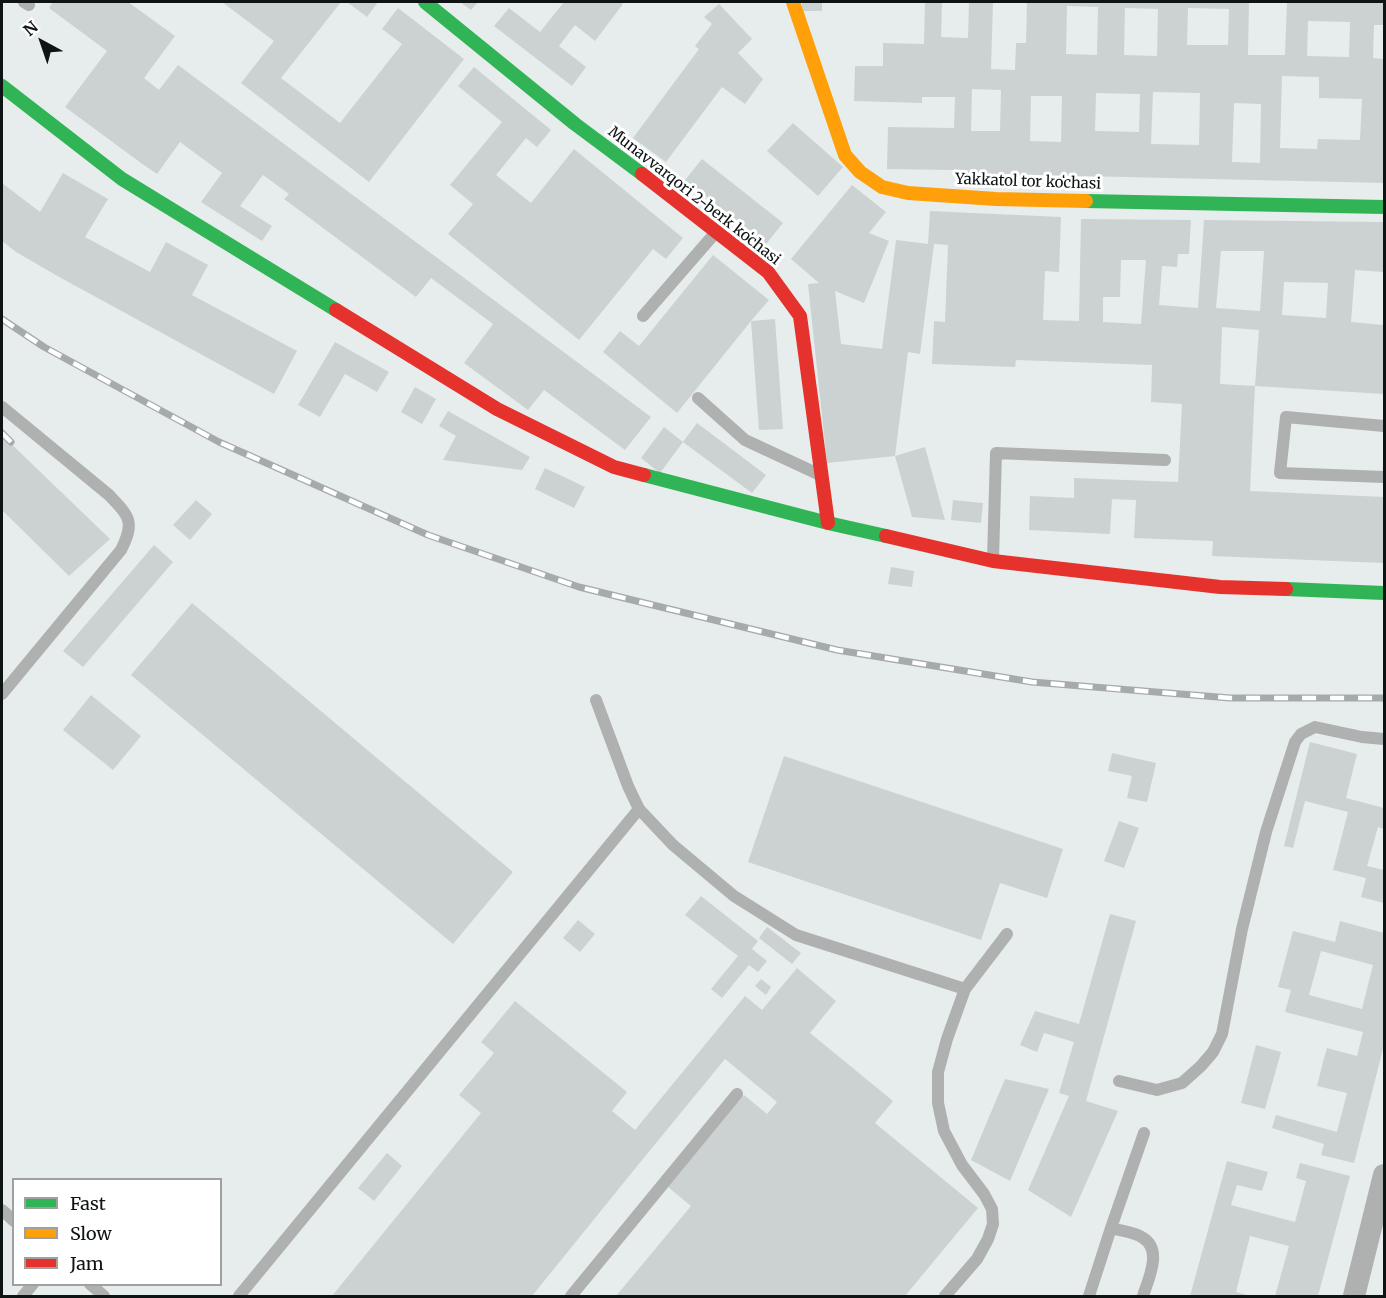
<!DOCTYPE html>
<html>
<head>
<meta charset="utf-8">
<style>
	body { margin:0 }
	#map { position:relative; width:1386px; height:1298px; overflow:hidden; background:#e6edec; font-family:Merriweather,serif }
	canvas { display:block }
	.frame { position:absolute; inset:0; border:3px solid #0e1313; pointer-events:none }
	.legend { position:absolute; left:12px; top:1178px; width:210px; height:108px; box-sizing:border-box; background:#fff; border:2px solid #9fa1a1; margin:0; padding:8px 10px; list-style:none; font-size:18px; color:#0e1313 }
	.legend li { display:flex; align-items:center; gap:12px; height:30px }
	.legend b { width:30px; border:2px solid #9fa1a1 }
	.north { position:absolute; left:12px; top:12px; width:60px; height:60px; -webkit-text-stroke:4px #fff; paint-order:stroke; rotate:320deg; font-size:16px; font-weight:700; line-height:24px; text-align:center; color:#0e1313 }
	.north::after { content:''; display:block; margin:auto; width:21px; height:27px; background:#0e1313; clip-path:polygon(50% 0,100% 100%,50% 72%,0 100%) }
</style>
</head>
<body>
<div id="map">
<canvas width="1386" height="1298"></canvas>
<div class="frame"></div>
<ul class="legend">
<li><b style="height:8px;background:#30b455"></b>Fast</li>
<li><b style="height:8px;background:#ff9f0a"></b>Slow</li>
<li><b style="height:8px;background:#e5322d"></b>Jam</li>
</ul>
<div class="north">N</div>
</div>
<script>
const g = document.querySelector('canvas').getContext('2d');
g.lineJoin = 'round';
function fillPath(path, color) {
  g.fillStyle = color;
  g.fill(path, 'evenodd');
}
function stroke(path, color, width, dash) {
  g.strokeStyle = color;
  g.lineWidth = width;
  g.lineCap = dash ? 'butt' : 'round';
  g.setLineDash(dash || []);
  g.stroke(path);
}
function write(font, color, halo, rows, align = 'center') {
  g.font = font + ' Merriweather,serif';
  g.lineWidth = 6;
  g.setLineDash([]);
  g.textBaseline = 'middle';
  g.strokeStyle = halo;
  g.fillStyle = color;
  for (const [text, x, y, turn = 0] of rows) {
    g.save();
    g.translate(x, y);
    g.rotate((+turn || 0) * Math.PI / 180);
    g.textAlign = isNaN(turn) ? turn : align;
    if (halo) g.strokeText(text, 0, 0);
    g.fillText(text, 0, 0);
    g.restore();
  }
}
fillPath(new Path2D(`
	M53 2H128L175 36 144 78 159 90 178 65 651 417 625 450 544 390 528 410 464 363 493 324 431 278 416 297 284 199 289 194 263 175 240 206 272 226 262 241 201 202 222 173 180 142 157 174 141 163 65 107 107 51 49 8Z
	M222 2H341L281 78 340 123 402 44 382 29 398 8 464 59 369 182 241 83 274 41Z
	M347 2H378L367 17Z
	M460 2H478L471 10Z
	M564 2H620L623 4 595 41 575 25 559 46 586 67 572 86 494 26 509 8 540 32Z
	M802 2H822V11H802Z
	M925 2H942L941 37 968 38 969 2H993L991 69 1015 70 1016 43H1026L1027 2H1249L1248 55H1285L1287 2H1384V25H1374L1373 58 1384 59V183L953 173V170L887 169 888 127 954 128 955 97H922V103L854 101 855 66H883V43L924 44ZM1067 6 1098 7 1097 55 1066 54ZM1125 8 1158 9 1157 56 1124 55ZM1188 8 1229 9 1228 45H1187ZM1308 21 1350 22 1349 57 1307 56ZM1282 76 1319 77V98L1362 99 1360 140 1318 139 1317 149 1280 148ZM972 89 1001 90 1000 131H971ZM1153 92 1200 93 1199 145 1151 144ZM1096 93 1140 94 1139 132 1095 131ZM1031 96H1062L1061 142 1030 141ZM1234 103 1261 104 1260 163 1232 162Z
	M719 4 752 39 738 53 763 79 745 104 722 87 666 162 633 138 699 49 695 46 712 24 704 17Z
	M474 67 551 130 537 147 526 138 496 175 531 203 574 149 683 238 666 259 653 249 579 340 448 234 473 204 450 185 502 122 458 86Z
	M793 123 843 167 818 196 767 151Z
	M702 159 783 223 766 244 685 180Z
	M63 173 108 199 85 237 150 272 166 242 208 265 192 295 297 351 274 394 61 278 16 252 2 241V183L40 212Z
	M852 185 886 212 869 233 889 241 864 303 835 291 841 344 882 349 896 240 928 244 930 211 1061 217 1059 272 1045 271 1043 320 1079 321 1081 219 1191 220 1189 254H1178L1177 267 1162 266 1159 305 1198 308 1204 220 1384 222V272L1355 270 1351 322 1384 325V394L1255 386 1259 330 1222 327 1220 384 1255 386 1250 491 1384 497V563L1212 556 1213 541 1134 538 1136 500 1112 499 1110 534 1029 530 1030 496 1074 498V478L1178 482 1182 404 1151 402 1152 365 1016 360 1015 367 932 364 934 321 945 322 948 245 934 244 920 354 908 352 895 456 827 463 808 284 819 283 791 259ZM1221 251H1264L1260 311 1216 308ZM1121 260H1146L1141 324 1103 322V297H1120ZM1284 282 1328 283 1326 318 1282 315Z
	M713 255 769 300 751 321 775 319 783 429 759 430 751 321 677 413 603 352 620 331 639 346Z
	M335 342 389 372 377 392 345 374 320 417 298 405Z
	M415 387 436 399 422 424 401 412Z
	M448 411 530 457 522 470 443 460 456 436 439 426Z
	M697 423 766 475 752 493 683 442 660 473 641 458 664 427 683 442Z
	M2 435 110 539 69 576 2 510Z
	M925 447 945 520 912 517 895 456Z
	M545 468 585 487 574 508 535 489Z
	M196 500 212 514 190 540 173 525Z
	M953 500 983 503 981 523 951 520Z
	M154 545 173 562 83 667 63 651Z
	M891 567 914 571 912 587 888 584Z
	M192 603 513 872 453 944 131 675Z
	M91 695 141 736 113 770 63 730Z
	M1310 742 1357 754 1346 798 1384 808V829L1378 827 1367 866 1384 870V903L1361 897 1366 878 1333 870 1348 812 1305 801 1293 848 1284 846Z
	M1112 753 1156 763 1147 802 1127 798 1132 776 1108 771Z
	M784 756 1063 849 1047 898 1000 883 981 940 748 862Z
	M1119 821 1139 828 1124 868 1104 861Z
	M701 896 758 941 752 949 767 961 758 972 749 965 722 998 711 989 738 956 685 915Z
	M1110 914 1136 921 1086 1101 1118 1111 1071 1217 1028 1190 1069 1096 1059 1093 1074 1042 1044 1033 1037 1052 1020 1045 1035 1011 1079 1024Z
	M578 920 595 934 580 952 563 938Z
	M1340 921 1384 933V1045L1354 1163 1321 1155 1324 1144 1272 1128 1276 1115 1337 1132 1347 1093 1317 1086 1323 1062 1327 1048 1357 1056 1363 1032 1285 1012 1291 990 1278 987 1293 931 1335 942ZM1321 951 1373 965 1362 1009 1309 995Z
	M767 927 801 953 792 964 759 938Z
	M797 968 836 1001 810 1033 893 1101 875 1123 978 1208 905 1296H616L691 1206 668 1187 744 1095 767 1114 777 1102 725 1059 638 1165 532 1296H332L481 1113 459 1095 494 1053 481 1042 515 1001 627 1092 612 1111 635 1130 745 996 762 1010Z
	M761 979 771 987 766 995 755 986Z
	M1256 1045 1281 1052 1265 1109 1241 1103Z
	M1005 1079 1049 1089 1010 1181 971 1160Z
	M387 1153 402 1166 374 1201 358 1188Z
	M1227 1161 1268 1172 1262 1191 1237 1185 1231 1205 1295 1222 1306 1181 1296 1178 1300 1163 1350 1176 1318 1296H1275L1289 1246 1250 1236 1236 1292 1251 1296H1190Z`), '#ccd2d1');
stroke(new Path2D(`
	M24 2 29 5
	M643 316 716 232
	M698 398 745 440 818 474
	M2 407 109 495C130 517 135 522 121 550L2 694
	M1384 426 1286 417 1280 473 1384 477
	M993 559 996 453 1165 460
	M596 700 628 786 639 809 673 845 734 896 796 935 965 989
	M1119 1081 1157 1090 1182 1083 1201 1066 1213 1052 1222 1034 1242 929 1266 832 1295 742 1301 734 1315 727 1362 737 1384 739
	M2 1210 14 1221
	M1111 1228C1121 1231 1135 1232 1143 1238 1163 1250 1148 1280 1143 1296
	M90 1284 104 1296
	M23 1296 33 1284
	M239 1296 639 809
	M571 1296 737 1094
	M945 1296 977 1259 988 1239 993 1224 992 1209 984 1194 962 1165 944 1131 938 1103V1072L947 1039 965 989 1007 934
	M1089 1296 1111 1228 1144 1133`), '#afb1b0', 12);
stroke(new Path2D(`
	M1354 1296 1384 1175`), '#afb1b0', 22);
stroke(new Path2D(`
	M425 2 575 124 642 174
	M2 86 122 179 336 310
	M1086 201 1384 207
	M644 475 828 523 886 536
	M1286 589 1384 593`), '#30b455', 14);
stroke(new Path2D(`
	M793 2 845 155 860 172 882 187 908 193 996 199 1086 201`), '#ff9f0a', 14);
stroke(new Path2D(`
	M642 174 768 272 800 316 828 523
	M336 310 497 409 614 467 644 475
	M886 536 993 561 1220 587 1286 589`), '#e5322d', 14);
const rail = new Path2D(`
	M2 319 44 347 219 442 428 535 579 587 837 650 1032 682 1230 698H1384
	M2 433 11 442`);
stroke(rail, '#a5aaaa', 7);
stroke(rail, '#fff', 4.5, [14]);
write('15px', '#0e1313', '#fff', [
	["Yakkatol tor koʻchasi",1028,182,2],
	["Munavvarqori 2-berk koʻchasi",694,196,38]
]);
</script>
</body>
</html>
